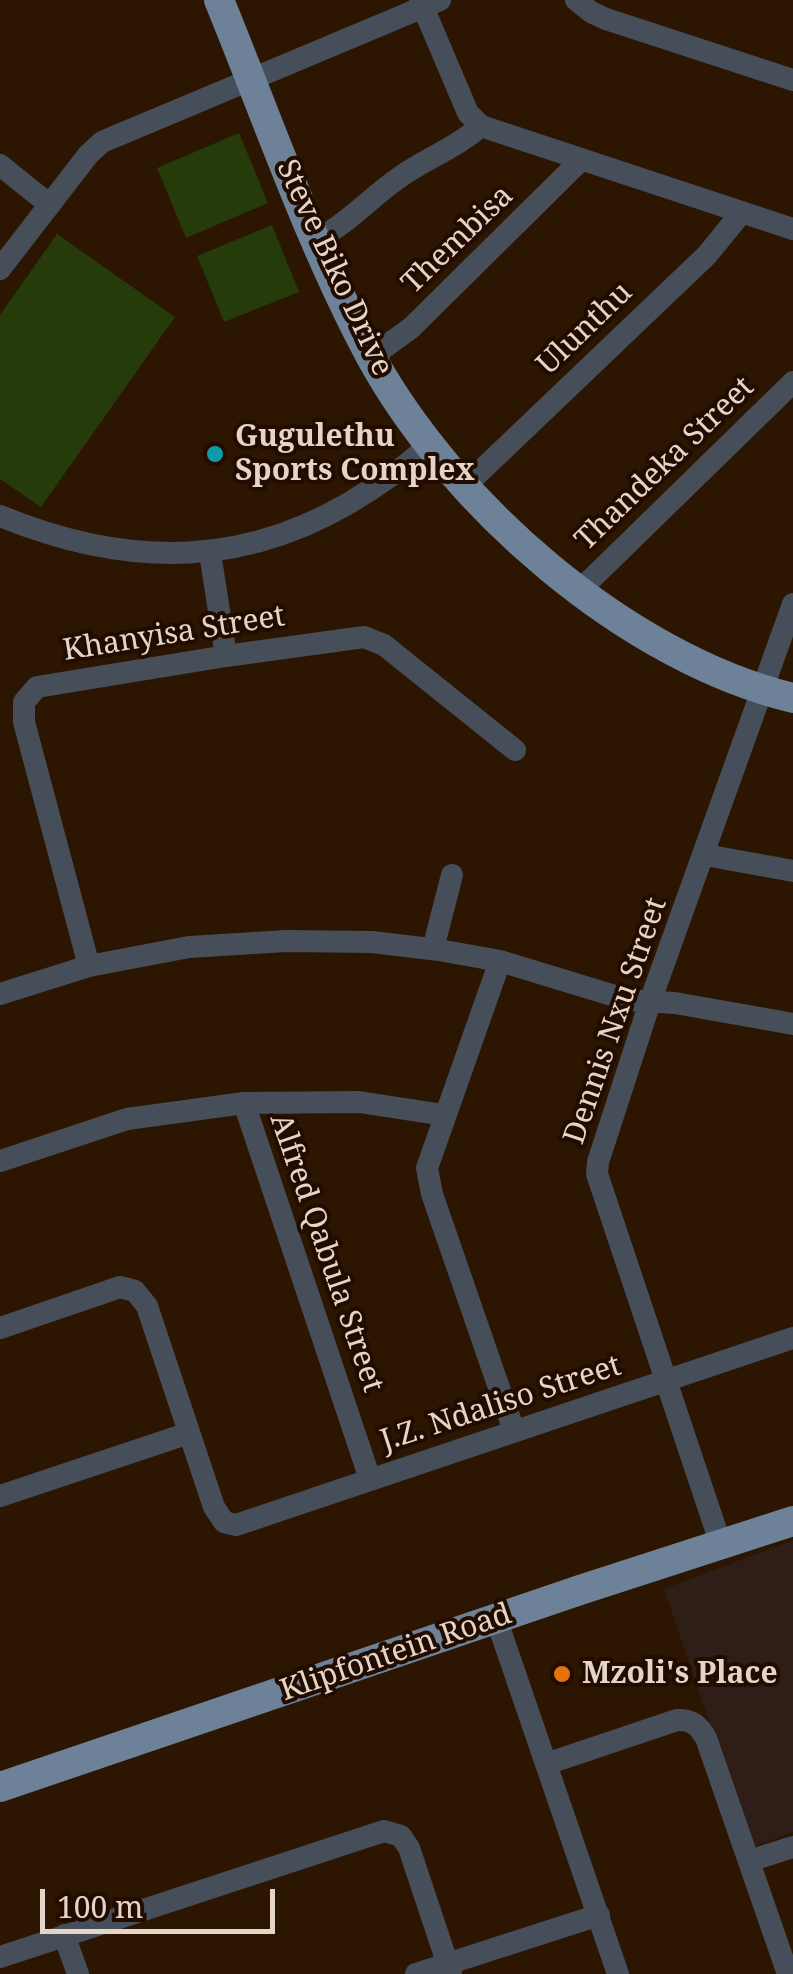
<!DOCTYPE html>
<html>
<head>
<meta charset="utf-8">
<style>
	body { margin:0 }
	#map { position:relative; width:793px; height:1974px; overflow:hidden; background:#2c1501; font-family:"Noto Serif",serif }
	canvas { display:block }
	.scale { position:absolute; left:40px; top:1889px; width:235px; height:45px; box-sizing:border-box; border:5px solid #e5d5c8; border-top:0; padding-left:12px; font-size:30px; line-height:35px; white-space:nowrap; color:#e5d5c8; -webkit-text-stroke:8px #220c00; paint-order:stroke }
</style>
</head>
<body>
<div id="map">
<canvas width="793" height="1974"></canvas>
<div class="scale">100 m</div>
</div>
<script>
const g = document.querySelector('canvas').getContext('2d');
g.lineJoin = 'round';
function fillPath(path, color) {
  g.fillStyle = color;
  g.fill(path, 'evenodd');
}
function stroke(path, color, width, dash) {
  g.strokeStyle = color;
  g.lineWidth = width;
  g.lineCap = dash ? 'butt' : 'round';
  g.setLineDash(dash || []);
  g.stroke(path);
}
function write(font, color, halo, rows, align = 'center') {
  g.font = font + ' "Noto Serif",serif';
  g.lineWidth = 8;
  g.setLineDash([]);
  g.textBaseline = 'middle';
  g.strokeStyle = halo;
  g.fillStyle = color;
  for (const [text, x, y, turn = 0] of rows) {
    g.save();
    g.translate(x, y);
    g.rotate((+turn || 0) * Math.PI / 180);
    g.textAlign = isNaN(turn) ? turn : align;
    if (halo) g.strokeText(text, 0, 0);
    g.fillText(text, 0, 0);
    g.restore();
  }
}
fillPath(new Path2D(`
	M793 1540V1832L752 1847 664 1589Z`), '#2f1e17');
fillPath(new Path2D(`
	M239 133 268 203 186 238 157 168Z
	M272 225 299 292 224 322 197 256Z
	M57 234 175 317 41 507 0 479V315Z`), '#253c0a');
stroke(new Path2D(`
	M420 0 468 113 481 126 793 229
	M576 0 591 12 606 19 793 80
	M0 165 50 205
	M317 240C348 223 371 197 400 177 427 158 456 148 481 126
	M0 269 88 155 102 142 440 0
	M371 357 411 328 581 160
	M465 486 707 255 742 212
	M0 516C129 569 251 569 370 490 391 476 412 462 430 443
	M210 553 226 656
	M579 591 793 382
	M705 855 793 871
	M433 949 452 875
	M500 961 427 1168 432 1194 514 1431
	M89 966 24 722V702L37 687 226 656 364 637 384 645 515 750
	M0 994 89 966 189 947 286 941 372 942 439 950 500 961 628 1000 675 1003 793 1024
	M244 1103 370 1479
	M0 1161 127 1119 244 1103 359 1102 444 1115
	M0 1328 120 1287 135 1291 147 1306 214 1507 224 1522 236 1525 793 1338
	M0 1496 189 1433
	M721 1545 597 1174 598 1162 650 1002 793 604
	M496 1618 618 1974
	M546 1764 677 1720C692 1719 699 1726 706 1738L788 1974
	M749 1861 793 1847
	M64 1935 78 1974
	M0 1957 384 1831 401 1836 409 1848 451 1974
	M416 1974 599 1915`), '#454e59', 22);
stroke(new Path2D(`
	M219 0C267 117 311 246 371 357 452 505 627 658 793 698
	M0 1787 580 1590 793 1521`), '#6d8198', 30);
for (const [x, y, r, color] of [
	[215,454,10,"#0f9aa8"],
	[562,1674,10,"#e8710a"]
]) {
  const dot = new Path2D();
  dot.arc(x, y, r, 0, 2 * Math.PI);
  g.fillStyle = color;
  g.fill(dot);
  stroke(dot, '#220c00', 4);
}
write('30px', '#e5d5c8', '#220c00', [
	["Thembisa",458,240,-44],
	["Steve Biko Drive",334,268,65],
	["Ulunthu",585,329,-44],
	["Thandeka Street",665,464,-44],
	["Khanyisa Street",174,634,-9],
	["Dennis Nxu Street",616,1021,-71],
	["Alfred Qabula Street",326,1253,71],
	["J.Z. Ndaliso Street",501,1404,-18],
	["Klipfontein Road",396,1653,-19]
]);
write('bold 30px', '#e5d5c8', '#220c00', [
	["Gugulethu",235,437],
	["Sports Complex",235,471],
	["Mzoli's Place",582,1674]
], 'left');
</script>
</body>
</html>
